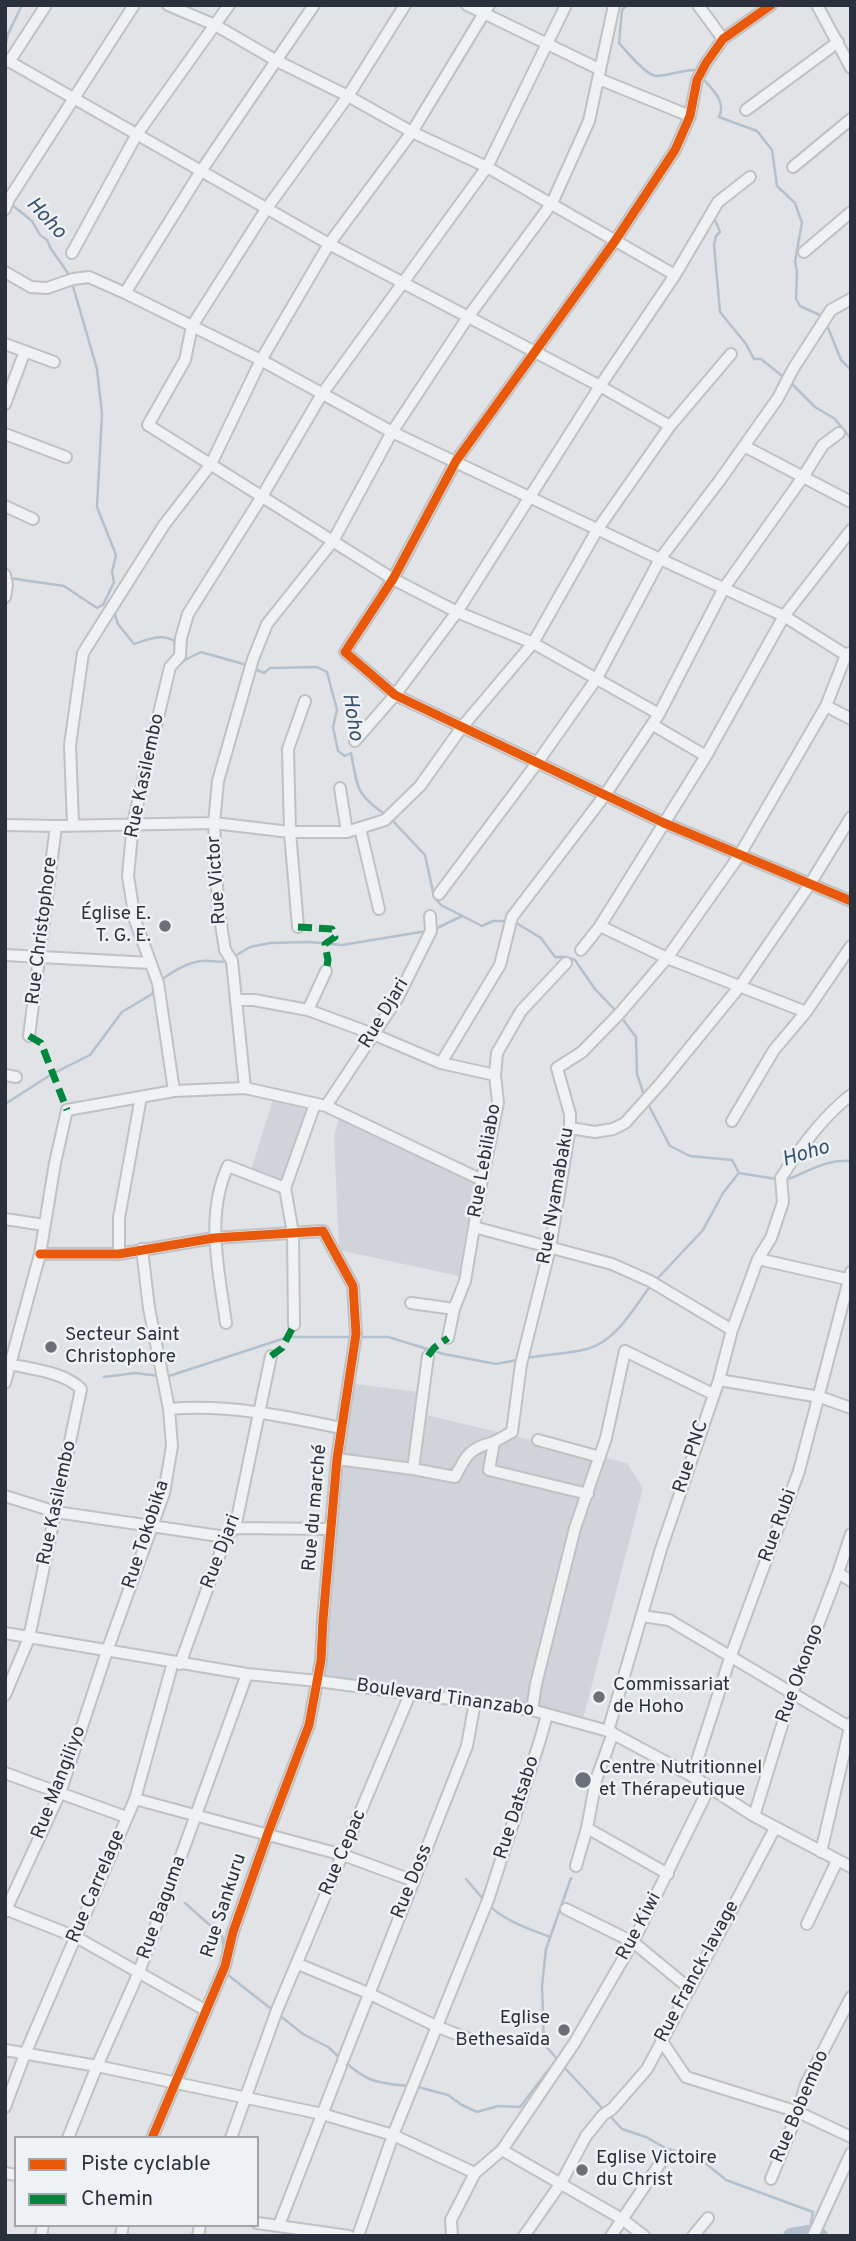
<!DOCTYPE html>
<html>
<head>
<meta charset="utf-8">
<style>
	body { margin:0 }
	#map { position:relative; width:856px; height:2241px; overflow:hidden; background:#e1e3e6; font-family:Overpass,sans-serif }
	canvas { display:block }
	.frame { position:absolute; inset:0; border:7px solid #2a313d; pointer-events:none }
	.legend { position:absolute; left:14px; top:2136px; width:245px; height:91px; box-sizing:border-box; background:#eff2f5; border:2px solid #a0a5ab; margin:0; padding:9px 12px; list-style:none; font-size:21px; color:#2a313d }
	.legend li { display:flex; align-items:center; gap:14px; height:35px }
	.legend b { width:35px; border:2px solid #a0a5ab }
</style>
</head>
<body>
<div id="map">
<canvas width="856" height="2241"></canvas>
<div class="frame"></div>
<ul class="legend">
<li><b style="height:9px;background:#e8590c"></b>Piste cyclable</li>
<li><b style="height:9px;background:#00873e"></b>Chemin</li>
</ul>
</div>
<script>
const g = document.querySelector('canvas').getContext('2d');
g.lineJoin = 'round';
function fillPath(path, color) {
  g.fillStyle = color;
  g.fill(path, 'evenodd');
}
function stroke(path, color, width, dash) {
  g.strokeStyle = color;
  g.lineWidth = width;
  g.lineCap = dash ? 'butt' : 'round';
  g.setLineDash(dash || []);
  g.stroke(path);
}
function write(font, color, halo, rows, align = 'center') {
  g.font = font + ' Overpass,sans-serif';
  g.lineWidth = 5;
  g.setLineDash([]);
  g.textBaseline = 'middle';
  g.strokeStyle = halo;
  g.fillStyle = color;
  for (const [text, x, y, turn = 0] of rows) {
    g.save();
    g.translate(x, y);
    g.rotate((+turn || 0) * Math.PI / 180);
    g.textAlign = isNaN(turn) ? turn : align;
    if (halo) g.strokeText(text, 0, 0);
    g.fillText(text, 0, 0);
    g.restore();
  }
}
fillPath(new Path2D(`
	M273 1100 309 1110 282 1185 250 1173Z
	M339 1118 475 1178 459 1276 339 1250 334 1136Z
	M347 1383 418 1392V1413L627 1463 643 1488 583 1719 448 1692 323 1675Z`), '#d0d3d9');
stroke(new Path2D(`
	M627 5 622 10 619 43C627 52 646 75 656 76 666 76 683 70 695 70L697 72
	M5 48 8 34 22 5
	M701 77C711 88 727 101 719 117L757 131 772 150 777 186 795 203 802 223 795 261 797 272 796 299 800 306 822 316
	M11 204 32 221 40 235 47 240 51 249 70 276
	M715 220 720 232 716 236 714 245 720 312 746 344 754 359H761L786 379
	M72 283 97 369 102 414 97 507 116 555 112 572 114 582 103 605
	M827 325 841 360 851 370
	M791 383 815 407 835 419 851 439
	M9 578 64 586 97 608 102 605
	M114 612 118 624 134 644C147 640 162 633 174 641L175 648
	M181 660 183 661 201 652 247 665
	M253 668 264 673 270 668 317 667 327 672 337 710 333 727 338 751 345 756 351 753C358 788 355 794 386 815
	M391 819 425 855 434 897 441 905 482 926 493 921H507
	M513 921 541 938 555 957H566L575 960 595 989 617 1012
	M433 930 462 916
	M235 956 250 947 270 943 310 942 342 945 427 931
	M161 980C173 972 187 962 202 961 212 960 220 964 229 960
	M621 1017 636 1037 637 1074 644 1095
	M5 1104 52 1074 90 1055 122 1012 152 994 155 988
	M648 1104 670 1146 690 1156 732 1160 739 1173
	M739 1173 776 1179
	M786 1180C808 1172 825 1159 851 1161
	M657 1279 703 1230 723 1193 738 1174
	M359 1337H388L444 1354 496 1364 517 1360
	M527 1358C546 1354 568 1354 587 1349 617 1341 634 1307 652 1284
	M104 1377 135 1373 160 1376
	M166 1377 288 1337H353
	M466 1879 484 1900
	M185 1903 222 1936 224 1950
	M489 1905C504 1921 530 1929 550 1937
	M227 1970 228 1975 274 2011
	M279 2015 303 2034 328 2047 339 2057
	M344 2061C367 2082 377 2083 408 2086
	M559 2061 544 2044 542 1986 546 1949 571 1878
	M563 2066 604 2110
	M418 2087 448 2095 462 2105 477 2112 498 2106 520 2107 556 2060
	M609 2115 622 2129 646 2137 667 2149 698 2157 726 2180 813 2212 809 2233`), '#b3c0ce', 2.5);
stroke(new Path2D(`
	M791 2236 809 2233 820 2236`), '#b3c0ce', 16);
const minor = new Path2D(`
	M168 5 215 25 277 61 348 96 412 132 487 167 675 275
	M405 5 348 96 267 208 192 326 185 360 148 425 393 579 457 612 533 643 659 714
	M467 5 599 69
	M698 5 723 39
	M771 5 723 39 706 63 697 80 690 116 675 150 615 241 456 461 393 579 345 652 395 695 664 823 851 901
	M817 5 851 68
	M5 59 329 244 600 386 670 426
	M9 62 46 5
	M599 79 690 116
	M746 110 838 42
	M793 167 851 119
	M5 209 9 199 134 5
	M804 252 851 212
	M72 253 137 134 229 5
	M5 272 31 287 47 288 73 279 89 277 125 293 261 360 392 432 660 559 784 616 846 655
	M125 293 201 171 314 5
	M5 344 54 362
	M5 404 25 351
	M5 434 66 457
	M744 446 851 502
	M5 506 33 519
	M5 575 7 585 5 597
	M826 706 851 719
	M653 725 706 756
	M355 741 395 695 457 612 600 386 675 275 718 202 750 177
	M340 788 347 832
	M73 824 70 745 83 653 164 525 211 464 261 360 329 244 412 132 489 5
	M5 825 56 826 214 823 290 832H347L385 820 420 786 462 727 533 643 597 530 670 426 731 354
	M360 828 379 909
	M439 894 537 763 597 678 660 559 720 480 778 398 793 369 831 310 851 299
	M600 926 667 958 806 1012
	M298 927 290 832 288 749 305 701
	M581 950 600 926 706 756 784 616 851 530
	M5 955 150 963
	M236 1000H254L308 1010 373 1034 441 1063 495 1075
	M308 1010 326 971
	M29 1036 56 826
	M441 1063 500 965 512 917 605 795 659 714 724 588 803 477 823 445 839 433
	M5 1075 16 1077
	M245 1088 232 961 225 950 218 905 214 823 218 781 253 659 267 624 333 541 392 432 468 317 552 203 589 121 614 5
	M174 1091 158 983 135 920 128 876 133 823 170 667 180 656 181 638 188 614 261 498 322 394 487 167 566 5
	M326 1106 397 999 431 931 430 916
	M732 1121 774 1050 806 1012 851 946
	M570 1128 595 1132 613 1129 625 1123 661 1083 740 986 810 884 851 817
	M5 1219 44 1225
	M474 1227 612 1264 650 1281 732 1330
	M40 1254H119L214 1238 323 1231 353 1286 356 1334 337 1459 323 1620 321 1660 309 1725 268 1833 233 1932 225 1966 152 2138
	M119 1254V1218L141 1097
	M758 1259 851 1280
	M411 1303 454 1309
	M226 1323C219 1272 205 1215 228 1166L285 1188
	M294 1325 293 1233 285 1188 315 1104
	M448 1338 454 1309 465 1281 482 1180 498 1103 495 1075 497 1053 521 1011 566 963
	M5 1363C29 1369 63 1371 81 1389L29 1638 5 1695
	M719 1380 820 1397 851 1408
	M5 1383 40 1254 55 1163 67 1110 174 1091 245 1088 326 1106 482 1180
	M169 1409C228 1404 284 1416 341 1428
	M538 1440 600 1457
	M337 1459 413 1469 455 1477C466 1455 470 1448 494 1442
	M413 1469 428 1356
	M588 1494 489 1470 494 1442 512 1432 521 1364 550 1248 570 1128V1114L557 1068 582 1052 619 1014 667 958 739 856 826 706 846 655 851 652
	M5 1496 56 1512 226 1537
	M235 1528 331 1529
	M838 1573 851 1581
	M642 1616 669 1620 851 1728
	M5 1633 247 1674 318 1681 532 1710 608 1731 692 1776 754 1816 851 1867
	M180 1664 226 1537 235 1528 271 1356
	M532 1710 536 1684 575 1528 606 1438 625 1351 713 1394
	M608 1731 661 1549 719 1380 732 1330 758 1259 771 1238 783 1202 781 1178C800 1148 823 1116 851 1095
	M5 1773 126 1817
	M692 1776 730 1658 799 1471 851 1272
	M135 1799 343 1855 414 1881
	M754 1816 792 1693 838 1573 851 1534
	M587 1828 668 1874
	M821 1852 851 1723
	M576 1866 587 1828 596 1780 613 1733
	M5 1909 76 1937 205 2010
	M566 1909 633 1942 690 1989
	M5 1912 60 1793 107 1651 164 1493 172 1446 169 1409 149 1308 142 1249
	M807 1924 837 1861
	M298 1964 368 1993 438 2027 472 2040
	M661 2040 686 2077 798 2112 851 2137
	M5 2050 97 2066 322 2114 393 2135 475 2173
	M343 2060 467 1746 475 1702
	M5 2107 25 2054 135 1799 173 1662
	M68 2138 97 2066 139 1972 247 1674
	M231 2138 277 2010 410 1694
	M502 2150 622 2219 644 2236
	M5 2173 16 2175
	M771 2179 798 2112 806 2084 851 1997
	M257 2223 349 2236
	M279 2225 341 2066
	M41 2236 43 2225
	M121 2236 123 2225
	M198 2236 200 2225
	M358 2236 393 2135 488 1900 540 1740 547 1715
	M452 2236 451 2220 475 2173 502 2150 575 2042 633 1942 709 1788
	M524 2236 561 2183 586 2136 603 2115 612 2109 647 2069 775 1828
	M611 2236 663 2159
	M693 2236 708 2218
	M813 2236 851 2153`);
stroke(minor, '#c0c1c4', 14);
stroke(minor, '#f0f1f3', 10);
stroke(new Path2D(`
	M298 927 332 929 335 937 325 944 328 960 326 971
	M29 1036 41 1043 67 1110
	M271 1356 282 1348 294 1325
	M428 1356 434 1348 448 1338`), '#00873e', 7, [14, 7]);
stroke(new Path2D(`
	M771 5 723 39 706 63 697 80 690 116 675 150 615 241 456 461 393 579 345 652 395 695 664 823 851 901
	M40 1254H119L214 1238 323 1231 353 1286 356 1334 337 1459 323 1620 321 1660 309 1725 268 1833 233 1932 225 1966 152 2138`), '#e8590c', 9);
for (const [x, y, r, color] of [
	[165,926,7,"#6a6f78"],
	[51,1347,7,"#6a6f78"],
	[599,1697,7,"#6a6f78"],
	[583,1780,9,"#6a6f78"],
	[564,2030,7,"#6a6f78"],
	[582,2170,7,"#6a6f78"]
]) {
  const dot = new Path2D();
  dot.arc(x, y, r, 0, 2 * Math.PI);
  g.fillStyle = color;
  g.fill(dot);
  stroke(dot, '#eff2f5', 2.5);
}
write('19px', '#2a313d', '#eff2f5', [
	["Rue Kasilembo",146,776,-78],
	["Rue Victor",218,880,-94],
	["Rue Christophore",43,931,-83],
	["Rue Djari",385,1014,-59],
	["Rue Lebiliabo",486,1161,-80],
	["Rue Nyamabaku",557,1196,-80],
	["Rue PNC",692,1457,-72],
	["Rue Kasilembo",58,1503,-78],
	["Rue du marché",316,1508,-85],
	["Rue Rubi",779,1526,-70],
	["Rue Tokobika",147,1535,-72],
	["Rue Djari",222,1552,-69],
	["Rue Okongo",801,1674,-70],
	["Boulevard Tinanzabo",445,1699,8],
	["Rue Mangiliyo",60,1783,-69],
	["Rue Datsabo",518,1808,-72],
	["Rue Cepac",344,1853,-67],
	["Rue Doss",413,1882,-68],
	["Rue Carrelage",97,1887,-67],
	["Rue Sankuru",225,1906,-72],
	["Rue Baguma",163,1908,-70],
	["Rue Kiwi",640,1927,-62],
	["Rue Franck-lavage",698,1972,-62],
	["Rue Bobembo",801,2107,-67]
]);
write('19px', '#2a313d', '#eff2f5', [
	["Église E.",151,915,"right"],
	["T. G. E.",151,937,"right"],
	["Secteur Saint",65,1336],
	["Christophore",65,1358],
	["Commissariat",613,1686],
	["de Hoho",613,1708],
	["Centre Nutritionnel",599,1769],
	["et Thérapeutique",599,1791],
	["Eglise",550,2019,"right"],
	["Bethesaïda",550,2041,"right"],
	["Eglise Victoire",596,2159],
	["du Christ",596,2181]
], 'left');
write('italic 21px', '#39516c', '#eff2f5', [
	["Hoho",45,219,47],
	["Hoho",351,717,81],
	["Hoho",806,1155,-17]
]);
</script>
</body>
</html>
